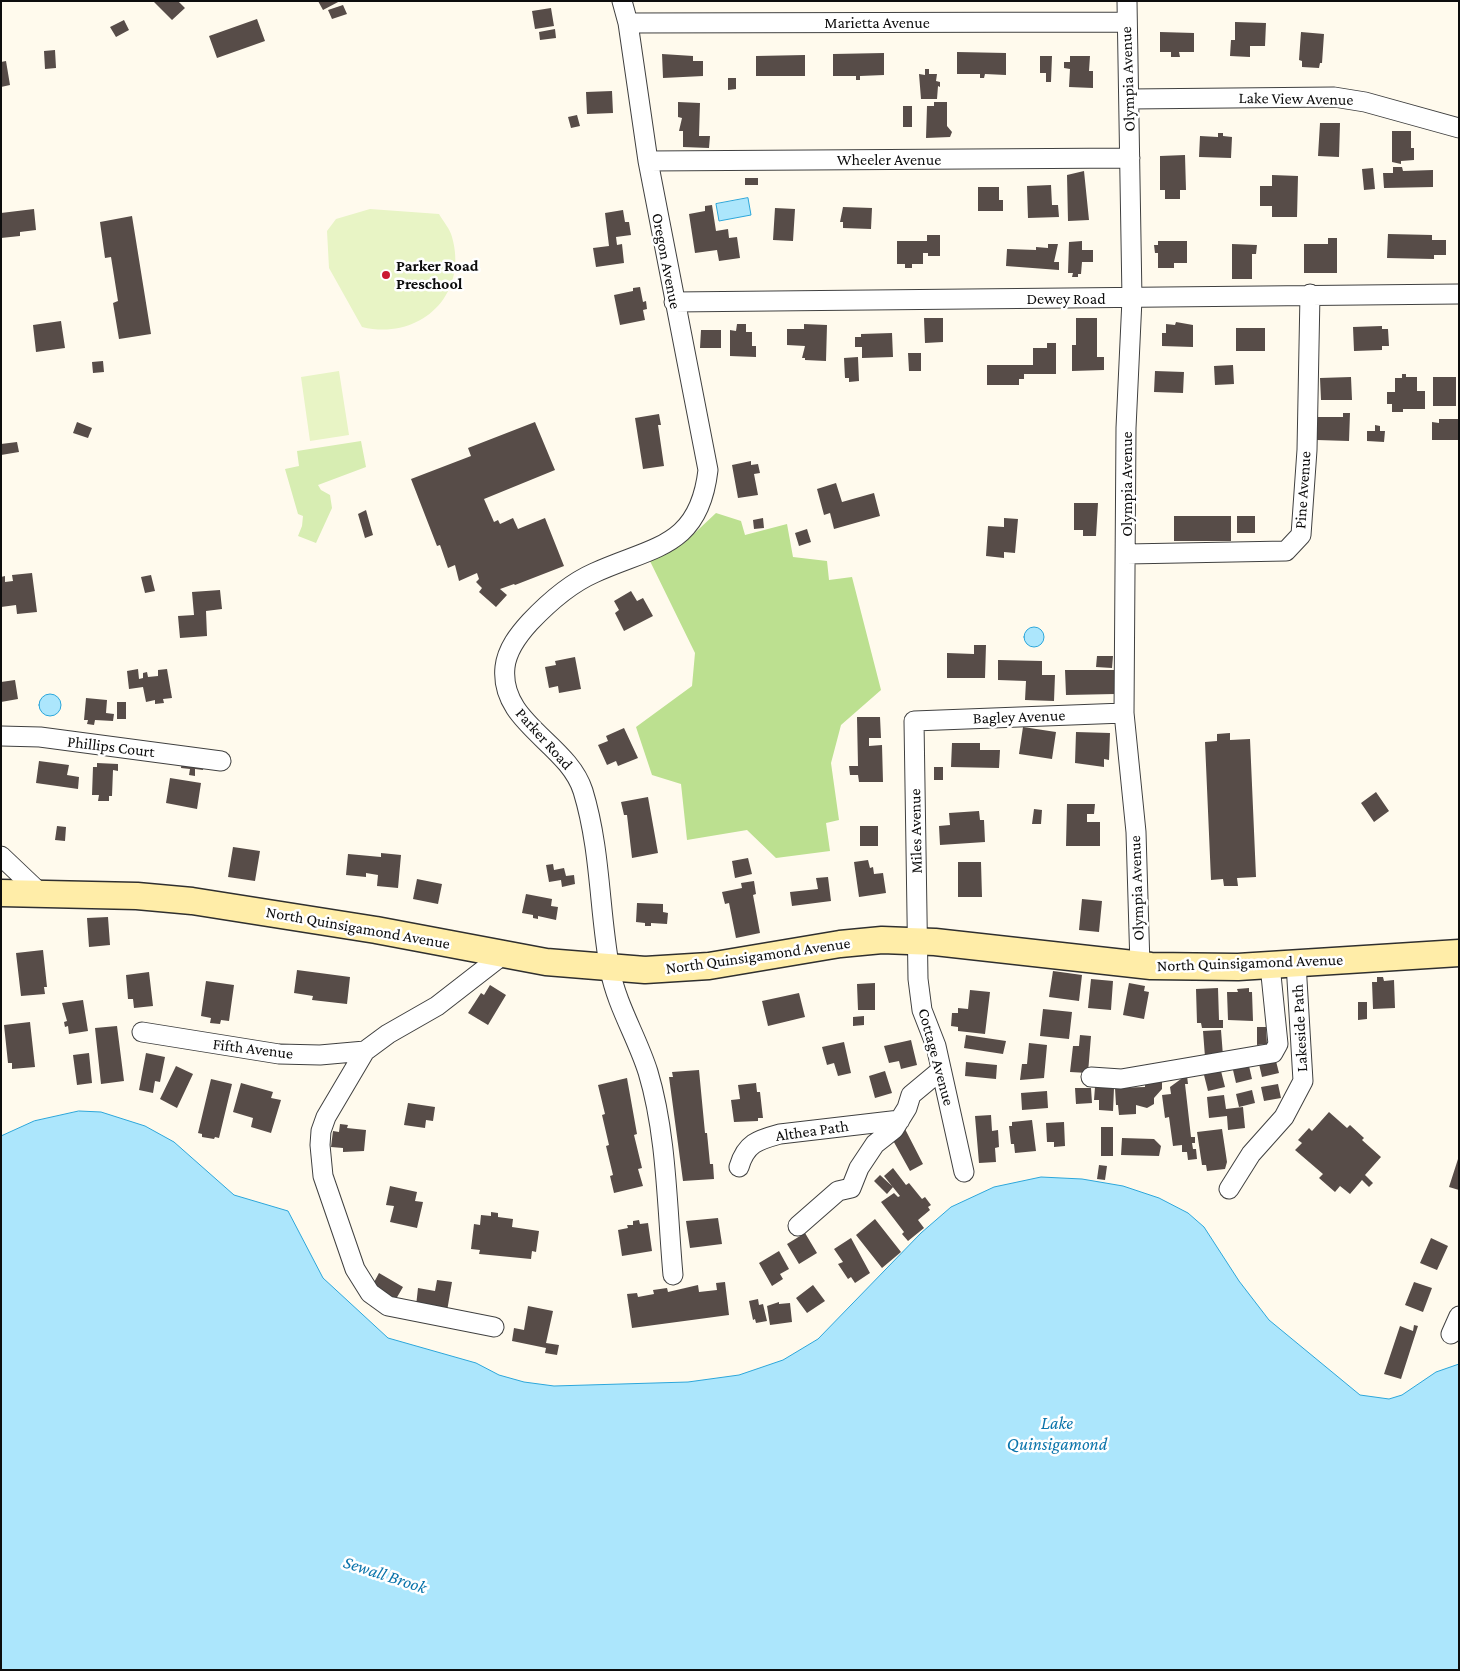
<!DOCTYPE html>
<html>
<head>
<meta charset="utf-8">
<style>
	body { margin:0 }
	#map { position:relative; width:1460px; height:1671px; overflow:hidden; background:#fffaed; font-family:"Crimson Pro",serif }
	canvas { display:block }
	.frame { position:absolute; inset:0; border:2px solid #0d0d0d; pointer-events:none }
</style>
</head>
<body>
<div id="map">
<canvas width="1460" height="1671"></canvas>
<div class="frame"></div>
</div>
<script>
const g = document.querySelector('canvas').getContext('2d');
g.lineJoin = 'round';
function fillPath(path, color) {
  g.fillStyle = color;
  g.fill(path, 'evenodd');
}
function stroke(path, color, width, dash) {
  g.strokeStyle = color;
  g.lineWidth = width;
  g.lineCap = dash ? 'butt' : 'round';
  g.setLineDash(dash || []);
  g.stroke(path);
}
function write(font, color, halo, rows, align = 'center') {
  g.font = font + ' "Crimson Pro",serif';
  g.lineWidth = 5;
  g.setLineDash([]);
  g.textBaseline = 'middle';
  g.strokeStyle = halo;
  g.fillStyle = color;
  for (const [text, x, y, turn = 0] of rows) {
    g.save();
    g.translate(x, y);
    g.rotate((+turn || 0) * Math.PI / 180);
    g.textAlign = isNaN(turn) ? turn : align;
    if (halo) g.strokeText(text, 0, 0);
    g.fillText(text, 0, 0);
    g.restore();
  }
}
fillPath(new Path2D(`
	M361 441 366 467 318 485 321 490 330 495 332 508 316 543 298 536 302 526 303 516 298 514 285 469 299 466 297 451Z`), '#d7edb2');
fillPath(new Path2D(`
	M716 513 741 521 745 535 787 524 793 557 827 561 829 580 852 577 881 690 841 725 831 763 839 820 826 823 830 851 776 858 747 830 687 840 681 784 652 775 636 727 692 686 695 653 648 557 683 544Z`), '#bce090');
fillPath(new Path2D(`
	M370 209 439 214C443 221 450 229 452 237 469 296 419 341 362 327L329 268 327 231 336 219Z
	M339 371 349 435 310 441 301 377Z`), '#e8f4c5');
const water = new Path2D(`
	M748 198 751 215 719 221 716 204Z
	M1024 637a10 10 0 1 1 20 0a10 10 0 1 1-20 0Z
	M39 705a11 11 0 1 1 22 0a11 11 0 1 1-22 0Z
	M79 1111 101 1112 145 1126 174 1142 234 1195 288 1211 323 1278 388 1338 476 1363 499 1375 524 1382 554 1386 688 1382 739 1375 783 1360 818 1339 921 1233 951 1207 994 1187 1041 1177 1082 1179 1123 1186 1159 1198 1188 1213 1204 1227 1239 1281 1269 1320 1360 1395 1389 1399 1402 1395 1436 1372 1459 1364V1670H1V1136L34 1121Z`);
fillPath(water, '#ace6fc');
stroke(water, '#2ca6da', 1);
fillPath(new Path2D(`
	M153 1H178L185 8 172 20Z
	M318 1H340L323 10Z
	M343 5 347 14 332 19 328 10Z
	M551 8 554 26 535 29 532 11Z
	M257 19 265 41 217 58 209 36Z
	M124 20 129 30 116 37 110 27Z
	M1235 22 1266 23 1265 46H1250V57L1230 56 1231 40H1235Z
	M555 29 556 38 540 40 539 32Z
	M1160 32 1194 33V52H1179L1180 57H1171V52H1160Z
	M1301 32 1324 34 1322 63H1320L1319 68 1302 67V61L1299 60Z
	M55 50 56 68 45 69 44 51Z
	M957 52 1006 53V75L985 74 984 78H980V74H957Z
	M884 53V75L860 76V80H856V76H833V54Z
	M662 54 693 56V61H703V76L663 78Z
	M805 55V76H756V56Z
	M1040 56H1052L1051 82H1046V73H1040Z
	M1070 56H1090L1089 71H1093V88L1069 87 1070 69 1064 68V62H1070Z
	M6 61 10 85 1 87V62Z
	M925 69H929V74H937L936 81 940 82V87L938 86 937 99H921L919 74 925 75Z
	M728 78H736V89L728 90Z
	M612 91 613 113 587 114 586 92Z
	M678 102 700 103 699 136H710L709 148 683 147V131H679L682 118 678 117Z
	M934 102H947V126L952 132 950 137 926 138 927 106H934Z
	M903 106H912V127H903Z
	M577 115 580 126 571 128 568 117Z
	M1320 123H1340L1339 157 1318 156Z
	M1392 131H1411V148H1414V160L1401 161V164L1392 162Z
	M1218 133H1223V136L1232 137 1231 158 1199 157 1200 136 1218 137Z
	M1185 155 1186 190H1180V199H1165V190H1160V156Z
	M1393 167H1402L1403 171 1433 170V187L1384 188 1383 173H1393Z
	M1373 168 1375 189 1364 190 1362 169Z
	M1084 171 1089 220 1068 221 1067 175Z
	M1272 175 1298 176 1297 217H1272V206H1260V186H1272Z
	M745 178H758V185H745Z
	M1051 185 1052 205H1058L1059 217 1028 218 1027 186Z
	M978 187H999V200H1003V211H978Z
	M712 205 716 231 728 229 729 238 737 237 740 258 719 261 717 250 695 253 689 214 705 211V206Z
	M843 207 872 208 871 229 843 228V222H840Z
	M775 208 795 209 793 241 773 240Z
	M34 209 36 230 20 232V236L1 238V213Z
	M623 210 625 222H629L631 235 616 237 617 245 622 244 624 263 596 267 593 248 609 246 605 213Z
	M132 216 151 334 119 339 113 303 118 301 111 257 105 258 100 222Z
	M1388 234 1432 235V240H1446V255H1434V259L1387 258Z
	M927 235H940V256H928V253H923V264H912V268H905V264H897V241H927Z
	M1328 238H1337V273H1304V244H1328Z
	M1082 241V250H1093V262H1082L1081 274H1078V277H1072L1073 273H1068L1069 242Z
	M1158 241H1187V263H1174V268H1158V253H1155L1154 245H1158Z
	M1048 244H1058L1054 262H1059V270L1006 266 1007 249 1036 250V247L1048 248Z
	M1232 244 1257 245 1256 254H1252V279H1232Z
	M640 287 643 302 646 301 647 309 643 310 645 320 620 325 614 295 633 291V288Z
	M924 318H943V342L925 343Z
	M1076 318H1097V357H1104V370L1072 371V345H1076Z
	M61 321 65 348 36 352 33 325Z
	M1176 322 1193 325V347L1162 346V333H1166V324L1175 325Z
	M737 324H746V332H752V346H756V357L730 356V330L736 331Z
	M804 324 827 325 826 361 805 360V358H802L805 346 787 345V329H804Z
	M1382 326V329H1388L1389 346H1382V350L1354 351 1353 327Z
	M1236 328H1265V351H1236Z
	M701 330H721V348H700Z
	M892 333 893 357 862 358V347H855V337H861V334Z
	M1047 343H1056V374H1024V379H1019V385H987V365H1033V348H1047Z
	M908 353H921V371H909Z
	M858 357 859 381 849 382V378H845L844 358Z
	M103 361 104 372 93 373 92 362Z
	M1233 365 1234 384 1215 385 1214 366Z
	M1155 371 1184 372 1183 393 1154 392Z
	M1402 374H1406V377H1417V391H1425V409H1403V412H1392V404H1387V392H1395V378H1402Z
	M1351 377 1352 400H1321L1320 378Z
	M1433 377H1456V406H1433Z
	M1343 413H1350L1349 441 1317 440V417H1343Z
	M659 414 661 425H658L664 466 643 469 635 418Z
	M1439 419H1459V440H1432V422L1439 423Z
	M77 422 92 428 88 438 73 433Z
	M535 422 555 470 484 499 494 522 498 520 500 524 513 518 518 529 545 518 564 566 515 585 514 584 500 589 507 595 496 607 479 592 482 588 476 582 479 579 477 573 459 581 455 565 448 568 440 545 437 546 411 479 471 456 468 448Z
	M1375 425 1380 426V431H1385L1384 442 1367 441V431H1375Z
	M17 442 19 452 1 455V444Z
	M751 461V465L758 464 760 473 754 474 758 495 738 498 732 465Z
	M836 483 842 502 874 493 880 516 834 529 830 513 824 515 817 489Z
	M1074 503H1098L1096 536H1083V530H1074Z
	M366 510 373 535 365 538 358 514Z
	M1174 516H1231V541H1174Z
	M1237 516H1255V533H1237Z
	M763 518 764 528 754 529 753 520Z
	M1004 518 1018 519 1015 553 1004 552V558L986 556 988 526 1004 527Z
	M807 529 811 542 799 546 795 533Z
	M32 573 37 612 17 614 16 605 1 607V577L5 576V582L13 581 12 575Z
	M151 575 155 591 145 593 141 577Z
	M220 590 222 609 206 611 207 636 180 638 178 616 194 615 192 592Z
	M631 591 637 601 643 598 653 616 624 631 615 613 619 610 614 601Z
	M974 645H986L985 678H947V653L974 654Z
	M1097 656H1113L1112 668 1096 667Z
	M575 657 581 689 559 693 558 686 549 688 545 667 556 665 555 661Z
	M998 660 1042 661V675H1055L1054 701 1025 700 1026 681 998 680Z
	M138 669 139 679 143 678V673L147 672 148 677 158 676V670L167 669 172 698 163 699 164 703 155 704V700L146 702 143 687 129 689 127 671Z
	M1065 670H1115V694L1066 695Z
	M15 680 18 699 1 702V682Z
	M86 698 107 700 106 713 114 714 113 721 95 720 94 725 87 724 88 720H84Z
	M117 702H126V719H117Z
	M857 717H880L881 738H869V746L882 745 883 782H859L858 775H850L849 766H858Z
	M1023 727 1056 732 1052 759 1019 754Z
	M624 728 638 758 618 766 616 761 607 765 598 745 608 741 606 736Z
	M1076 732 1110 733 1109 760 1104 759V767L1075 763Z
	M1230 733V740L1250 739 1256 877 1237 878 1238 886H1224L1223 879 1211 880 1205 742 1217 741V734Z
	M952 743H980V750H1000L999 768 951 767Z
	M182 759 204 761 203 770 195 769V776L189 775 190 769 181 768Z
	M39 761 69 765 67 775 79 777 78 789 36 783Z
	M97 763 118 764V771L113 770 112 796H109V801H98L99 795H92L93 767H97Z
	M934 767H943V780H934Z
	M170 778 201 783 197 809 166 803Z
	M1376 792 1389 811 1374 822 1361 803Z
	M648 797 658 853 632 858 627 815H624L621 802Z
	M1067 804H1095L1094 814H1087V822H1100V846H1066Z
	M1034 809 1042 810 1041 824H1032Z
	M979 811 980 820H984L985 842 940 845 939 826 950 825 949 813Z
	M57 826 66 827 65 841 55 840Z
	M860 826H878V846H860Z
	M233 847 260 851 255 881 228 877Z
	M381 853 401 855 398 888 377 886 378 875 366 873V877L346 875 348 854 381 857Z
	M748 858 752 874 735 878 732 861Z
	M868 860 870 868 873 867 874 874 883 873 886 893 859 897 854 862Z
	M958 862H981L982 897H958Z
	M553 864 554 870 564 868 566 876 574 875 575 884 562 887 561 880 549 882 546 865Z
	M828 877 831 901 792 906 790 892 818 889 816 878Z
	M417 879 442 884 438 904 413 899Z
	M754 881 756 894 753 895 760 933 736 938 729 903 725 904 722 892 742 888 741 883Z
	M526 894 552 899 551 906 558 907 556 920 538 916V919L533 918V915L522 913Z
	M1082 899 1102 901 1099 932 1079 930Z
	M637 903 663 904V912L668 913 667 924 651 923V926H645V923L636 922Z
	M108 917 110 945 89 947 87 918Z
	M43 950 47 987H44L45 994 21 996 16 953Z
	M297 970 350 977 347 1004 312 1000 313 996 294 993Z
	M1053 971 1082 975 1079 1001 1049 997Z
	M149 972 153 1006 134 1008 133 999H128L126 975Z
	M1377 977H1383L1384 981 1394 980 1395 1008 1373 1009 1372 982H1377Z
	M1091 979 1113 981 1111 1010 1088 1008Z
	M206 981 234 985 229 1021 221 1020 220 1024 210 1023 211 1018 201 1016Z
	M875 983V1010H858L857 984Z
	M1129 983 1145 986 1144 991 1149 992 1144 1019 1123 1015Z
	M490 985 506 995 488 1025 468 1013 481 993 484 995Z
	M1218 988 1219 1020H1223V1028H1202L1201 1023H1197L1196 989Z
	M1249 988V992H1252L1253 1021 1228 1020 1227 992H1238L1237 989Z
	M970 990 990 992 985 1034 958 1031V1027L951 1026 952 1013H958V1008L968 1009Z
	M799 993 805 1017 768 1026 762 1001Z
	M83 1000 88 1031 69 1034 68 1026 65 1027 64 1022 67 1021 62 1003Z
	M1358 1002H1367V1019L1358 1020Z
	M1043 1009 1072 1012 1069 1039 1040 1036Z
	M864 1016V1025L853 1026V1017Z
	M30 1022 35 1067 12 1069V1063H8L4 1025Z
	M117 1026 124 1081 101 1084 95 1028Z
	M1257 1027H1266L1267 1044 1257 1045Z
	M1221 1030 1223 1056 1205 1057 1203 1031Z
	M966 1035 1006 1041 1003 1054 964 1048Z
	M1080 1035 1091 1036 1088 1073 1070 1072 1073 1046H1079Z
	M911 1040 917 1065 901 1069 899 1061 889 1063 884 1046Z
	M844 1042 851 1073 838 1076 834 1063 827 1065 822 1047Z
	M1029 1043 1047 1045 1044 1078 1020 1080 1022 1064H1027Z
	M89 1053 92 1083 77 1085 73 1055Z
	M146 1053 165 1057 160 1082 155 1081 153 1093 139 1090Z
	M1276 1061 1279 1073 1262 1077 1259 1064Z
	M966 1062 997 1065 996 1079 965 1076Z
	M176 1066 193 1074 177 1108 160 1099Z
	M1249 1066 1252 1079 1236 1083 1233 1070Z
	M699 1070 705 1133H707L710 1164H713L714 1179 683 1181 669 1077H673L672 1072Z
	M885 1071 892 1093 875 1098 869 1076Z
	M1221 1071 1225 1087 1208 1091 1204 1075Z
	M1181 1076H1187L1188 1084H1185L1191 1137H1195V1143H1192L1193 1149H1196L1197 1159 1188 1160 1187 1152H1182V1145L1173 1146 1169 1117 1165 1118 1162 1095 1171 1094 1170 1087 1181 1079Z
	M627 1078 637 1134 634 1135 642 1168 638 1169 643 1186 614 1193 610 1176 613 1175 606 1146 609 1145 602 1115 605 1114 598 1085Z
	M211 1079 232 1084 219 1138 215 1137 214 1139 202 1137V1134L198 1133Z
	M1145 1082H1162V1089L1154 1098V1104L1147 1108 1136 1105V1114L1119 1115 1118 1105H1116L1115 1088 1145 1087Z
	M241 1083 273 1092 271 1098 281 1100 271 1133 251 1127 253 1118 233 1112Z
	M756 1083 757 1092H760L763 1118H758V1121L734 1122 731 1100 740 1099 738 1085Z
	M1278 1084 1281 1098 1264 1101 1261 1087Z
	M1095 1087 1114 1088 1113 1111 1099 1110V1100H1094Z
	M1075 1088H1091L1092 1103 1076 1104Z
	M1252 1090 1255 1103 1239 1107 1236 1094Z
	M1047 1091 1048 1108 1022 1110 1021 1093Z
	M1224 1095 1226 1109 1243 1107 1245 1128 1228 1130 1227 1116 1209 1118 1207 1097Z
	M408 1103 435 1107 433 1121 426 1120 425 1128 404 1125Z
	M1329 1112 1347 1128 1350 1125 1364 1138 1362 1140 1381 1157 1365 1175 1373 1183 1369 1187 1362 1180 1350 1194 1340 1186 1335 1192 1319 1178 1323 1174 1295 1150 1302 1143 1298 1140 1309 1128 1312 1131Z
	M991 1115 992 1131 998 1130 999 1147 995 1148 996 1162 979 1163 975 1116Z
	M1032 1120 1036 1151 1015 1153 1014 1144H1011L1009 1126H1012V1122Z
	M1064 1122 1065 1146 1054 1147V1142H1047L1046 1123Z
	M340 1124 348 1125 347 1128 366 1130 364 1151 343 1152V1148L331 1147 333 1131 339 1132Z
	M904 1127 923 1164 910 1171 890 1135Z
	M1101 1127H1113V1156H1101Z
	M1222 1129 1227 1162 1225 1169 1207 1171 1206 1165H1202L1197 1132Z
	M1122 1138 1154 1139 1161 1146 1159 1156 1121 1155Z
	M1458 1159H1459V1190L1449 1187Z
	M1099 1165 1107 1166 1105 1180 1097 1179Z
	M893 1168 906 1185 909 1183 922 1199 925 1197 931 1205 928 1207 930 1210 918 1220 924 1228 908 1241 902 1234 904 1232 881 1202 894 1193 898 1197 900 1196 884 1176Z
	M880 1175 893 1187 887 1194 874 1181Z
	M390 1186 417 1192 415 1201 423 1202 417 1228 390 1222 394 1206 386 1205Z
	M491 1212 498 1213V1217L513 1219 512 1227 539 1231 536 1252 532 1251 531 1259 479 1254 480 1250 471 1249 474 1224 480 1225 481 1215 491 1216Z
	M718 1218 722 1244 690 1248 686 1221Z
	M875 1219 901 1252 882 1268 856 1235Z
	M639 1220 640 1224 648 1223 652 1251 622 1256 618 1230 628 1228 627 1225H633V1221Z
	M805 1233 817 1253 799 1264 787 1244Z
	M851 1238 870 1273 855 1283 851 1277 848 1279 838 1264 843 1262 834 1249Z
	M1431 1238 1448 1246 1437 1270 1420 1263Z
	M779 1251 789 1269 780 1274 783 1279 772 1286 759 1263Z
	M379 1273 403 1287 396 1299 372 1286Z
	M437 1280 452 1282 447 1311 416 1306 418 1288 435 1291Z
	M725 1282 729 1315 632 1328 627 1294 637 1293 638 1297 654 1294 653 1290 667 1288 668 1292 698 1285 699 1292 717 1290 716 1283Z
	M1414 1282 1432 1288 1423 1312 1405 1305Z
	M813 1285 825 1301 807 1313 796 1298Z
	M758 1299 759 1305 763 1304 767 1321 756 1323 755 1319 753 1320 749 1301Z
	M779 1302V1304L790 1303 792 1322 770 1325 767 1306Z
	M528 1306 553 1311 546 1343 559 1345 557 1355 545 1353 546 1348 512 1341 514 1328 524 1330Z
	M1414 1325 1418 1326 1401 1379 1384 1374 1400 1326 1413 1331Z`), '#574c48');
const minor = new Path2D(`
	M622 1 628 23 648 161 708 470C699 548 653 546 594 573 569 584 549 602 530 622 519 634 507 649 505 667 499 723 568 743 583 791 601 850 599 911 610 970 617 1006 637 1037 648 1072 667 1135 667 1209 673 1275
	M1127 1 1132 299 1126 428 1124 713 1136 832 1140 966
	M628 23 1126 22
	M1130 99 1334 97 1365 102 1459 128
	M648 161 1130 158
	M674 302 1459 294
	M1127 554 1286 551 1301 535 1307 450 1310 294
	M1 736 40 737 221 761
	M1 856 40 893
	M142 1032 279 1054 320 1055 365 1051
	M1091 1077 1121 1079 1273 1053 1278 1044 1270 965
	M739 1167C746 1143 758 1140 780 1134L900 1120
	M964 1172 936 1046 922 1010 918 979 914 721 1124 713
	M1229 1189 1251 1154 1284 1117 1303 1081 1296 963
	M798 1226 838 1191 851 1188 859 1168 875 1144 894 1129 907 1108 911 1095 941 1070
	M494 1327 388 1306 370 1293 355 1269 323 1176 320 1145 321 1131 326 1117 365 1051 388 1034 437 1006 504 954
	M1451 1334 1459 1316`);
const secondary = new Path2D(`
	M1 893 137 896 192 901 376 930 546 962 645 970 709 966 840 944 882 940 935 942 1151 966 1238 967 1459 953`);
stroke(minor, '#404040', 21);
stroke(secondary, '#2f2f2f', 29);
stroke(minor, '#fff', 19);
stroke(secondary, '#ffeda8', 26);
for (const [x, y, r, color] of [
	[386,275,5,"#ca1832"]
]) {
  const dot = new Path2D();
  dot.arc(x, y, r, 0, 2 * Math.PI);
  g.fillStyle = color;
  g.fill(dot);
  stroke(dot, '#fff', 2);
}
write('16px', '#0d0d0d', '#fff', [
	["Marietta Avenue",877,23],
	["Olympia Avenue",1128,79,-92],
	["Lake View Avenue",1296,99,1],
	["Wheeler Avenue",889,160],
	["Oregon Avenue",666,261,79],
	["Dewey Road",1066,299],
	["Olympia Avenue",1127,484,-90],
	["Pine Avenue",1303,490,-86],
	["Bagley Avenue",1019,717,-2],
	["Parker Road",544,739,48],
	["Phillips Court",111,747,7],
	["Miles Avenue",916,831,-91],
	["Olympia Avenue",1137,888,-92],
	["North Quinsigamond Avenue",358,928,10],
	["North Quinsigamond Avenue",758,956,-8],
	["North Quinsigamond Avenue",1250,963,-2],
	["Lakeside Path",1300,1028,-93],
	["Fifth Avenue",253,1049,7],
	["Cottage Avenue",936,1057,75],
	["Althea Path",812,1131,-8]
]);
write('bold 16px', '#0d0d0d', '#fff', [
	["Parker Road",396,266],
	["Preschool",396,284]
], 'left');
write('italic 18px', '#0a74ab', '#fff', [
	["Lake",1057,1423],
	["Quinsigamond",1057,1444],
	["Sewall Brook",385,1575,18]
]);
</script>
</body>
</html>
